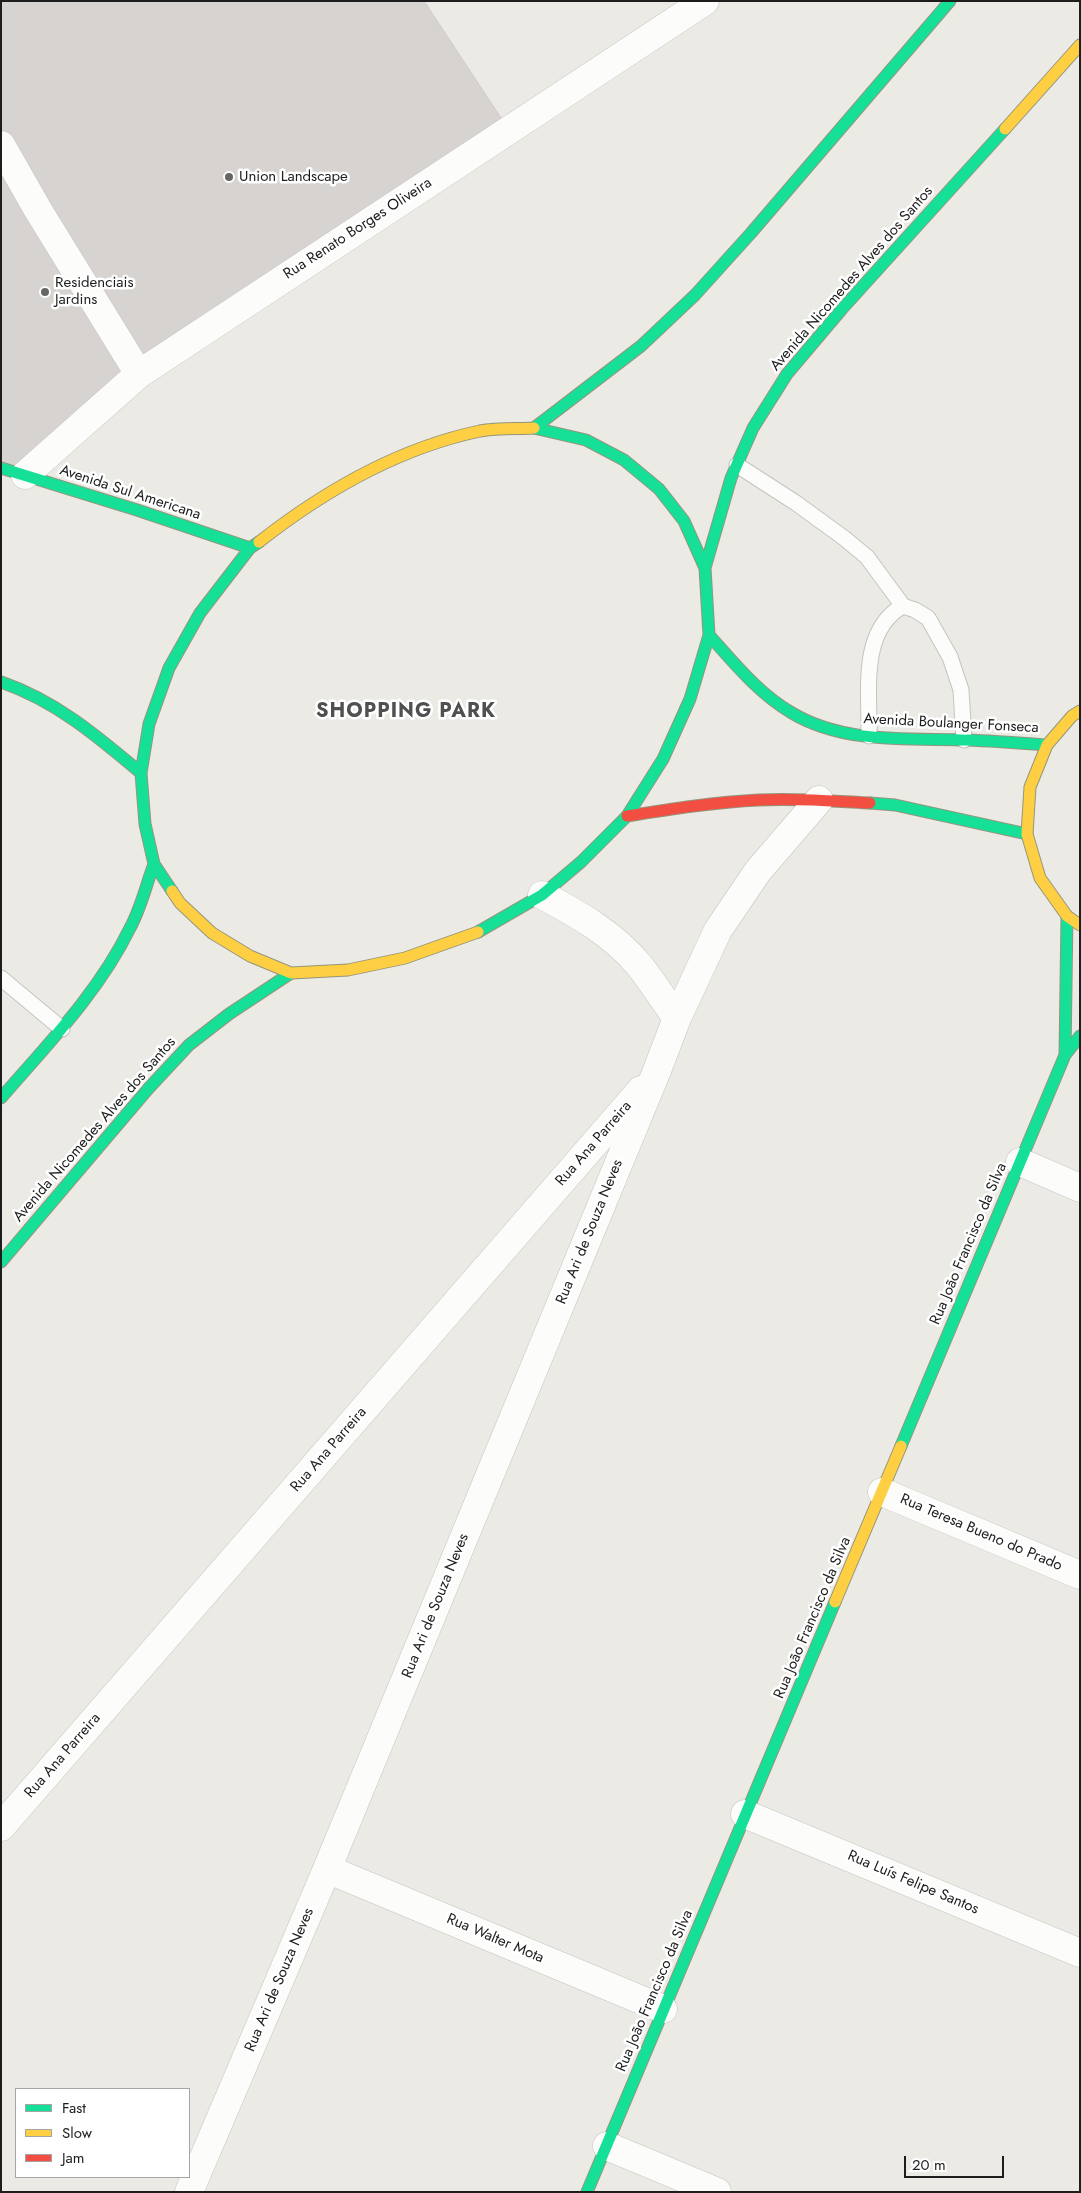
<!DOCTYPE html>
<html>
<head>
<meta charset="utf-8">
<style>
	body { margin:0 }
	#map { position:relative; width:1081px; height:2193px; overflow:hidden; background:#eceae5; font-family:Jost,sans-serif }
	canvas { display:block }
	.frame { position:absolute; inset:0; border:2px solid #1d1d1d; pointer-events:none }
	.legend { position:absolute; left:15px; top:2088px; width:175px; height:90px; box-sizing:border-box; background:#fff; border:1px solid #a5a5a5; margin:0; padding:6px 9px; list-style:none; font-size:15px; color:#1d1d1d }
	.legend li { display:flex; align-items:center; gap:10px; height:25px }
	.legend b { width:25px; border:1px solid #a5a5a5 }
	.scale { position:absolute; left:904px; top:2156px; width:100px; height:22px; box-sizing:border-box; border:2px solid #1d1d1d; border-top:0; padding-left:6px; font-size:15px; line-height:18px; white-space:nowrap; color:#1d1d1d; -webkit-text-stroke:4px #fff; paint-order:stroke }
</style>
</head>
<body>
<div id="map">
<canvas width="1081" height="2193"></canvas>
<div class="frame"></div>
<ul class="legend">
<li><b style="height:6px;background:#16e098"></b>Fast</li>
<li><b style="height:6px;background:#ffcf43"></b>Slow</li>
<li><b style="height:6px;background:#f24e42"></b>Jam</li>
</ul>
<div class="scale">20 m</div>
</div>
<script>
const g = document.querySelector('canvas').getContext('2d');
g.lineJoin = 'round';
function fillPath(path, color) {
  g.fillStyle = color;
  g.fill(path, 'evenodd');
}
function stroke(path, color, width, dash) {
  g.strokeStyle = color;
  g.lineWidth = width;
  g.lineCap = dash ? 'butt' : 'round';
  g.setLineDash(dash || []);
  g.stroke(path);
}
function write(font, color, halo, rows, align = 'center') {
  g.font = font + ' Jost,sans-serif';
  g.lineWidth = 5;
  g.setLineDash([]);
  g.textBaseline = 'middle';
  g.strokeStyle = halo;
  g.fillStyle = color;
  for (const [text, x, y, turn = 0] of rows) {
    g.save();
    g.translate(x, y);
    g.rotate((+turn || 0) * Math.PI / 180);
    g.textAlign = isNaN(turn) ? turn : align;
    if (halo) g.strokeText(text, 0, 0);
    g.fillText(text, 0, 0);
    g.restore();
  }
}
const building = new Path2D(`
	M1 1H424L509 130 139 374 1 145Z
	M1 145 139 374 25 475 1 468Z`);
fillPath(building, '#d6d3d0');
stroke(building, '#cfcbc6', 1);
const lane = new Path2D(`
	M737 465 796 503 844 538 867 557 903 606 915 610 928 618 950 657 961 690 964 740
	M869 736C870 693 859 630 903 606
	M1 978 62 1029`);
const street = new Path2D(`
	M1 145 38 210 139 374
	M25 475 139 374 705 1
	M542 895C578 914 613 934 639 965 652 981 664 1001 677 1018
	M1020 1162 1080 1188
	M882 1492 1080 1575
	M745 1814 1080 1953
	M1 1827 641 1090
	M327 1869 663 2009
	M607 2146 717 2192
	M189 2192 327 1869 656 1073 677 1018 718 930 758 871 819 800`);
const fast = new Path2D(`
	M534 428 641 346 695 295 751 233 950 1
	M1 468 137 510 250 548
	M705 568 731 478 753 428 787 374 842 309 1005 129
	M709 635C734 663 759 694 792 713 844 744 908 738 967 740 994 741 1020 743 1047 745
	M1 682C56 701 97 736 141 773
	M870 803 895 805 1027 834
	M172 891 154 864 145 824 141 773 149 724 169 668 200 613 250 548 259 542
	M478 932 542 895 581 862 627 816 663 759 690 699 709 635 705 568 684 521 659 489 624 460 586 440 534 428
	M1065 1055 1067 916
	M1 1098C47 1045 99 992 130 928 141 908 146 885 154 864
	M1 1262 148 1089 189 1045 229 1014 291 973
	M901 1446 1065 1055 1080 1036
	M587 2192 835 1602`);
const slow = new Path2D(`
	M1005 129 1080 45
	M259 542C324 491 399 448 480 431 497 428 517 429 534 428
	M1080 711 1072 716 1047 745 1030 787 1027 834 1040 878 1067 916 1080 925
	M172 891 180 903 212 933 250 956 291 973 348 970 405 958 478 932
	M835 1602 901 1446`);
const jam = new Path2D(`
	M627 816C671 809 715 802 759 800 796 798 833 801 870 803`);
stroke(lane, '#c4c4c1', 17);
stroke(street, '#c4c4c1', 29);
stroke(fast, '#93967c', 13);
stroke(slow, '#93967c', 13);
stroke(jam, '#93967c', 13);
stroke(lane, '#fcfcfb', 15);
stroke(street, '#fcfcfb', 28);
stroke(fast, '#16e098', 11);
stroke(slow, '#ffcf43', 11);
stroke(jam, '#f24e42', 11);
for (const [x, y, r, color] of [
	[229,177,5,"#656563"],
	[45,292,5,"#656563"]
]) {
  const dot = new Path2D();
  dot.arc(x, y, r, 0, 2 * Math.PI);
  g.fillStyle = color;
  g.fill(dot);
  stroke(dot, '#fff', 2);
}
write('15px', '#1d1d1d', '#fff', [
	["Union Landscape",239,177],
	["Residenciais",55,283],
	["Jardins",55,300]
], 'left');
write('15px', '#1d1d1d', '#fff', [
	["Rua Renato Borges Oliveira",358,229,-33],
	["Avenida Nicomedes Alves dos Santos",852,279,-49],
	["Avenida Sul Americana",130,493,18],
	["Avenida Boulanger Fonseca",951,724,3],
	["Avenida Nicomedes Alves dos Santos",95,1130,-49],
	["Rua Ana Parreira",594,1144,-49],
	["Rua Ari de Souza Neves",590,1232,-68],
	["Rua João Francisco da Silva",969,1244,-67],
	["Rua Ana Parreira",329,1450,-49],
	["Rua Teresa Bueno do Prado",981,1533,23],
	["Rua Ari de Souza Neves",436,1606,-68],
	["Rua João Francisco da Silva",813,1618,-67],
	["Rua Ana Parreira",63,1756,-49],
	["Rua Luís Felipe Santos",913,1883,23],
	["Rua Walter Mota",495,1939,23],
	["Rua Ari de Souza Neves",280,1980,-67],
	["Rua João Francisco da Silva",655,1991,-67]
]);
g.letterSpacing = '1px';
write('bold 20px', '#505050', '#fff', [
	["SHOPPING PARK",406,712]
]);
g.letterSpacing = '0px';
</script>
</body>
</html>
